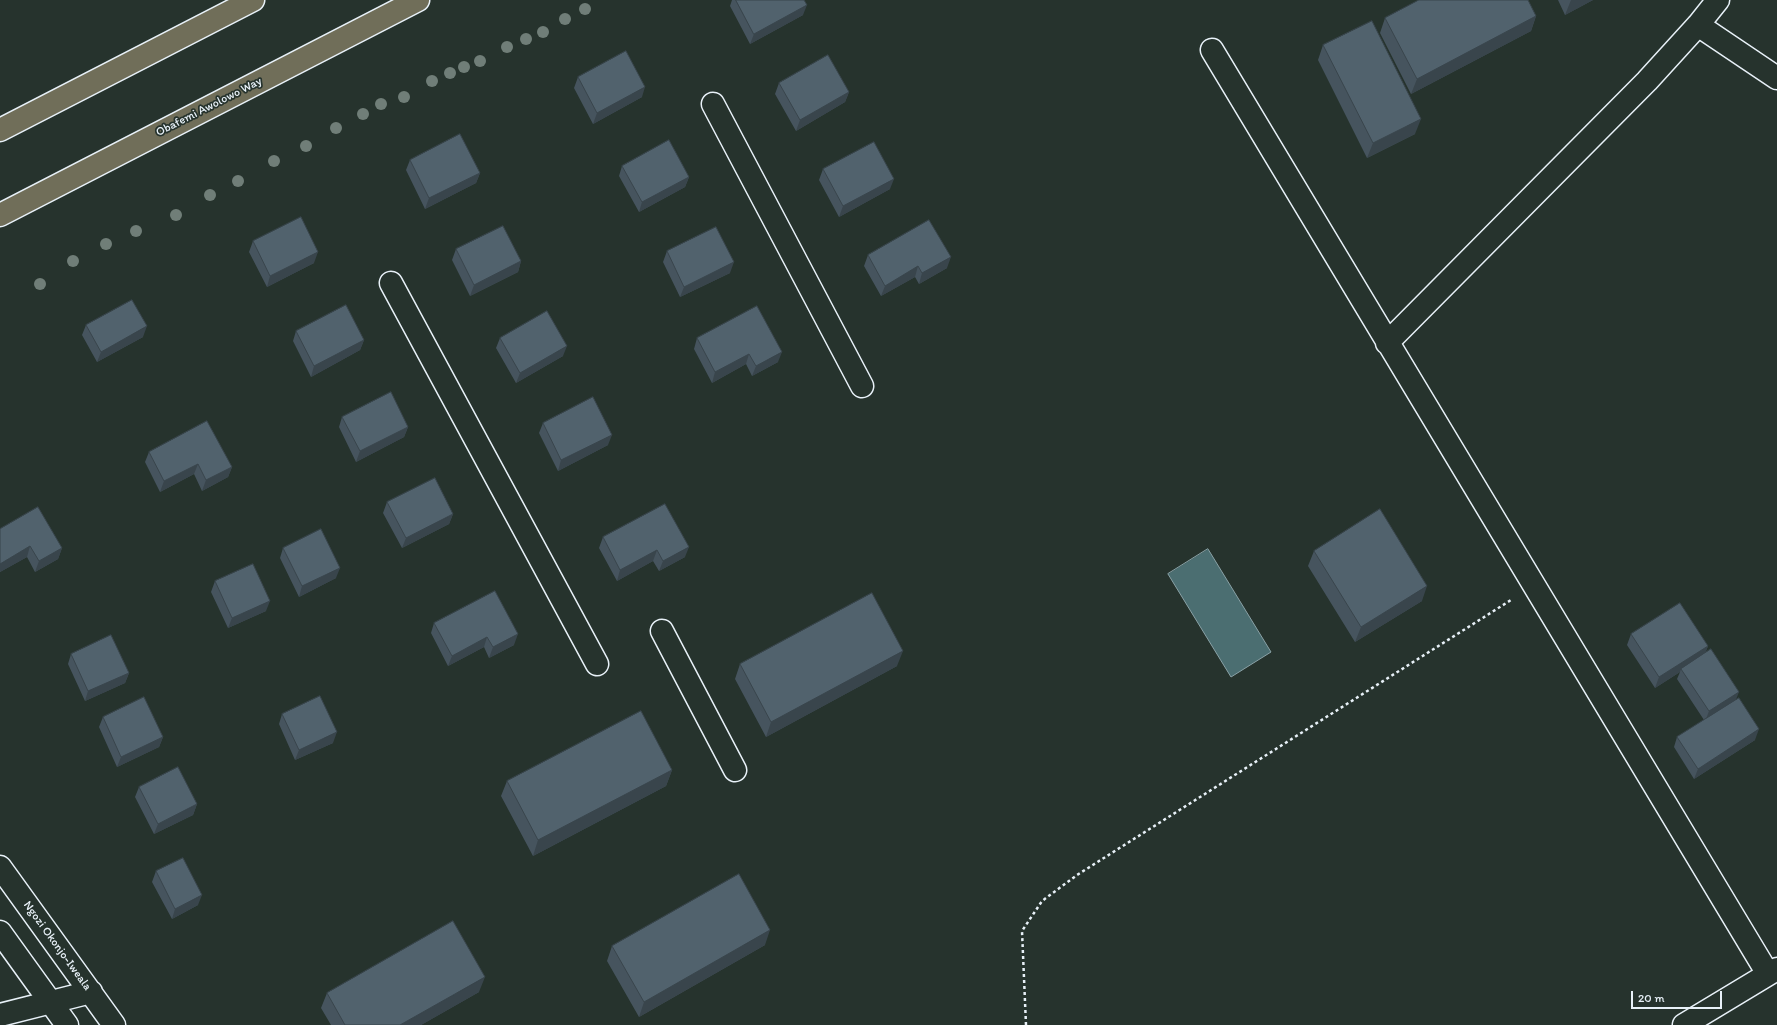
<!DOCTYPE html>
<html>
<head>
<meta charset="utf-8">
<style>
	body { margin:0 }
	#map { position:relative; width:1777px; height:1025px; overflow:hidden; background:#26332d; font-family:Itim,sans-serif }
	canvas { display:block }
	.scale { position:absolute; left:1631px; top:991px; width:91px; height:18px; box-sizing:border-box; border:2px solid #e8f1f8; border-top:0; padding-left:5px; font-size:12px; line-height:14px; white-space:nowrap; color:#e8f1f8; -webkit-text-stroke:3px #26332d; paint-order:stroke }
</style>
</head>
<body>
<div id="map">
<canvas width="1777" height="1025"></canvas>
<div class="scale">20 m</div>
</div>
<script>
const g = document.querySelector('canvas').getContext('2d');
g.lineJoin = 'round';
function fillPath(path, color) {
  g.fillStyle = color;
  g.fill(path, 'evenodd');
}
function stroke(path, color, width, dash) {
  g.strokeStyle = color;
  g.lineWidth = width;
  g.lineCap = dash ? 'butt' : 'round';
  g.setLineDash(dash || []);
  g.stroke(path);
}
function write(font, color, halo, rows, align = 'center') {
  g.font = font + ' Itim,sans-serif';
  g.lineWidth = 3.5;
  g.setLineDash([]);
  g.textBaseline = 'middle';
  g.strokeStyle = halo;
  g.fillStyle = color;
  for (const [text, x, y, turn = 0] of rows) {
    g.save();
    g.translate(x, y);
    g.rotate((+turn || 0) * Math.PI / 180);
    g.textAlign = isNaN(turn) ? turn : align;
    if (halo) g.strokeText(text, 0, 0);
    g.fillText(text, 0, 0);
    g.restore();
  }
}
const water = new Path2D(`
	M1208 549 1271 652 1231 677 1168 574Z`);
fillPath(water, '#4b6e71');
stroke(water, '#8aa2a7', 1);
const minor = new Path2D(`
	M1698 25 1777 78
	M1212 50 1768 974
	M713 104 862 386
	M391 283 597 664
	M1387 343 1647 81 1698 25 1718 0
	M662 631 735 770
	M0 867 114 1025
	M0 932 67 1025
	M0 1015 91 992
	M1684 1025 1777 969`);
const major = new Path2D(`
	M0 130 253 0
	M0 215 418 0`);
stroke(minor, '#e8f1f8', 25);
stroke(major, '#e8f1f8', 25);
stroke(new Path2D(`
	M1026 1025 1022 931 1042 901 1077 875 1511 600`), '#e8f1f8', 2.5, [3, 3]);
stroke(minor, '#26332d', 22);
stroke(major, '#706e59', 22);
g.fillStyle = '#707e78';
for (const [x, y] of [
	[585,9],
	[565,19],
	[543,32],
	[526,39],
	[507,47],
	[480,61],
	[464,67],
	[450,73],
	[432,81],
	[404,97],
	[381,104],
	[363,114],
	[336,128],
	[306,146],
	[274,161],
	[238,181],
	[210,195],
	[176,215],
	[136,231],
	[106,244],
	[73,261],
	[40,284]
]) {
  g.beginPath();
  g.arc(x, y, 6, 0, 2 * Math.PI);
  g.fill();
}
fillPath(new Path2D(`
	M732 0H804L803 15 750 44 730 6Z
	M1558 0H1593L1565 15Z
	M1536 16 1531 31 1411 94 1380 33 1385 18Z
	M1323 45 1415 134 1367 158 1318 60Z
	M578 77 642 97 593 124 574 88Z
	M779 83 849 92 845 102 796 131 775 94Z
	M410 160 480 173 476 183 425 209 406 170Z
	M622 166 689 177 685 187 639 212 619 176Z
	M823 169 890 189 839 217 819 180Z
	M253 241 314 263 267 287 249 252Z
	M456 249 521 261 518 272 470 296 452 260Z
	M667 251 730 273 680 297 663 262Z
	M868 255 947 268 919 284 915 277 881 296 864 266Z
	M86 325 143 337 97 362 82 335Z
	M296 331 364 340 360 350 311 377 293 341Z
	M500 338 563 356 516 383 496 348Z
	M697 338 778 362 752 376 746 364 712 383 694 349Z
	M342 417 408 427 404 437 356 462 339 427Z
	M543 423 608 445 558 471 539 433Z
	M149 452 232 467 228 477 202 491 194 474 160 492 145 462Z
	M387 502 453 514 449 524 402 548 383 513Z
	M0 529 62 548 58 559 35 572 27 557 0 572Z
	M603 537 685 557 659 571 653 561 617 581 599 548Z
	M283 548 336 578 299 597 280 558Z
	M1314 551 1422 601 1355 642 1308 566Z
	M215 581 266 611 228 628 211 592Z
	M434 623 514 645 489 658 484 647 448 666 431 633Z
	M1631 634 1708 646 1705 653 1736 699 1755 740 1694 779 1674 747 1677 737 1704 720 1677 679 1680 672 1655 688 1627 645Z
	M71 654 129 673 125 683 85 701 68 664Z
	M740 664 897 666 766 737 735 679Z
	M282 714 333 743 295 760 279 724Z
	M103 717 163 737 159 747 117 767 99 727Z
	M672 770 666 786 533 856 501 796 507 781Z
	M139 787 197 804 193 815 154 834 135 797Z
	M156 871 198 905 172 919 152 882Z
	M765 945 639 1017 607 961 612 946Z
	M479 992 421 1025H331L321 1008 327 993Z`), '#46545e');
fillPath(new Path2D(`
	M1571 0H1593L1565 15Z
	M807 5 803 15 750 44 754 34Z
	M1536 16 1531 31 1411 94 1417 79Z
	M645 87 642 97 593 124 597 113Z
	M849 92 845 102 796 131 800 120Z
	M1421 119 1415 134 1367 158 1373 143Z
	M480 173 476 183 425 209 429 198Z
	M689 177 685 187 639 212 642 202Z
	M894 179 890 189 839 217 843 206Z
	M318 252 314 263 267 287 270 276Z
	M951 257 947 268 919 284 922 273Z
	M521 261 518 272 470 296 474 285Z
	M734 262 730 273 680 297 684 287Z
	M918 266 915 277 881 296 885 286Z
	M147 326 143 337 97 362 101 352Z
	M364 340 360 350 311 377 314 366Z
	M567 346 563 356 516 383 520 373Z
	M782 352 778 362 752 376 756 366Z
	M749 354 746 364 712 383 715 372Z
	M408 427 404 437 356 462 360 451Z
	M612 435 608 445 558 471 561 460Z
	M198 464 194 474 160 492 164 481Z
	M232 467 228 477 202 491 206 480Z
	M453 514 449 524 402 548 406 538Z
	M30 546 27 557 0 572V564Z
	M689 547 685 557 659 571 663 561Z
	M62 548 58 559 35 572 39 561Z
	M657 550 653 561 617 581 620 570Z
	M340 568 336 578 299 597 302 586Z
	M1427 586 1422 601 1355 642 1361 627Z
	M270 601 266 611 228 628 232 618Z
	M518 634 514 645 489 658 493 647Z
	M487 637 484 647 448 666 452 656Z
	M1708 646 1704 657 1681 669 1680 672 1655 688 1659 677Z
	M903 651 897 666 766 737 771 722Z
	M129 673 125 683 85 701 88 691Z
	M1739 692 1735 702 1705 722 1709 711Z
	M1759 729 1755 740 1694 779 1698 769Z
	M337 732 333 743 295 760 299 750Z
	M163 737 159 747 117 767 121 757Z
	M672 770 666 786 533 856 538 840Z
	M197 804 193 815 154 834 158 824Z
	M202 895 198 905 172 919 175 909Z
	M770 930 765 945 639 1017 644 1002Z
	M485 977 479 992 421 1025H400Z`), '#39454c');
const building = new Path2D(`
	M736 0H804L807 5 754 34Z
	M1419 0H1528L1536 16 1417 79 1385 18Z
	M1372 21 1421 119 1373 143 1323 45Z
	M626 51 645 87 597 113 578 77Z
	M828 55 849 92 800 120 779 83Z
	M460 134 480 173 429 198 410 160Z
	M669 140 689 177 642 202 622 166Z
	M874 142 894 179 843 206 823 169Z
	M301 217 318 252 270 276 253 241Z
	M929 220 951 257 922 273 918 266 885 286 868 255Z
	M503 226 521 261 474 285 456 249Z
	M716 227 734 262 684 287 667 251Z
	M132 300 147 326 101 352 86 325Z
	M346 305 364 340 314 366 296 331Z
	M757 306 782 352 756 366 749 354 715 372 697 338Z
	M547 311 567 346 520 373 500 338Z
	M391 392 408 427 360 451 342 417Z
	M593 397 612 435 561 460 543 423Z
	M207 421 232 467 206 480 198 464 164 481 149 452Z
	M435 478 453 514 406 538 387 502Z
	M665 504 689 547 663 561 657 550 620 570 603 537Z
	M38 507 62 548 39 561 30 546 0 564V529Z
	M1380 509 1427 586 1361 627 1314 551Z
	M321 529 340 568 302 586 283 548Z
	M253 564 270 601 232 618 215 581Z
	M495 591 518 634 493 647 487 637 452 656 434 623Z
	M872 593 903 651 771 722 740 664Z
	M1680 603 1708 646 1659 677 1631 634Z
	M111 635 129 673 88 691 71 654Z
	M1711 649 1739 692 1709 711 1681 669Z
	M320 696 337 732 299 750 282 714Z
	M144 697 163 737 121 757 103 717Z
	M1739 698 1759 729 1698 769 1677 737Z
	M641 711 672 770 538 840 507 781Z
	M178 767 197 804 158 824 139 787Z
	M183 858 202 895 175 909 156 871Z
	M739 874 770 930 644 1002 612 946Z
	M453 921 485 977 400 1025H345L327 993Z`);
fillPath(building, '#51626d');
stroke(building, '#39454c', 1);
write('12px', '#e8f1f8', '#26332d', [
	["Obafemi Awolowo Way",209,107,-27],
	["Ngozi Okonjo-Iweala",57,946,54]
]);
</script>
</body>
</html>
